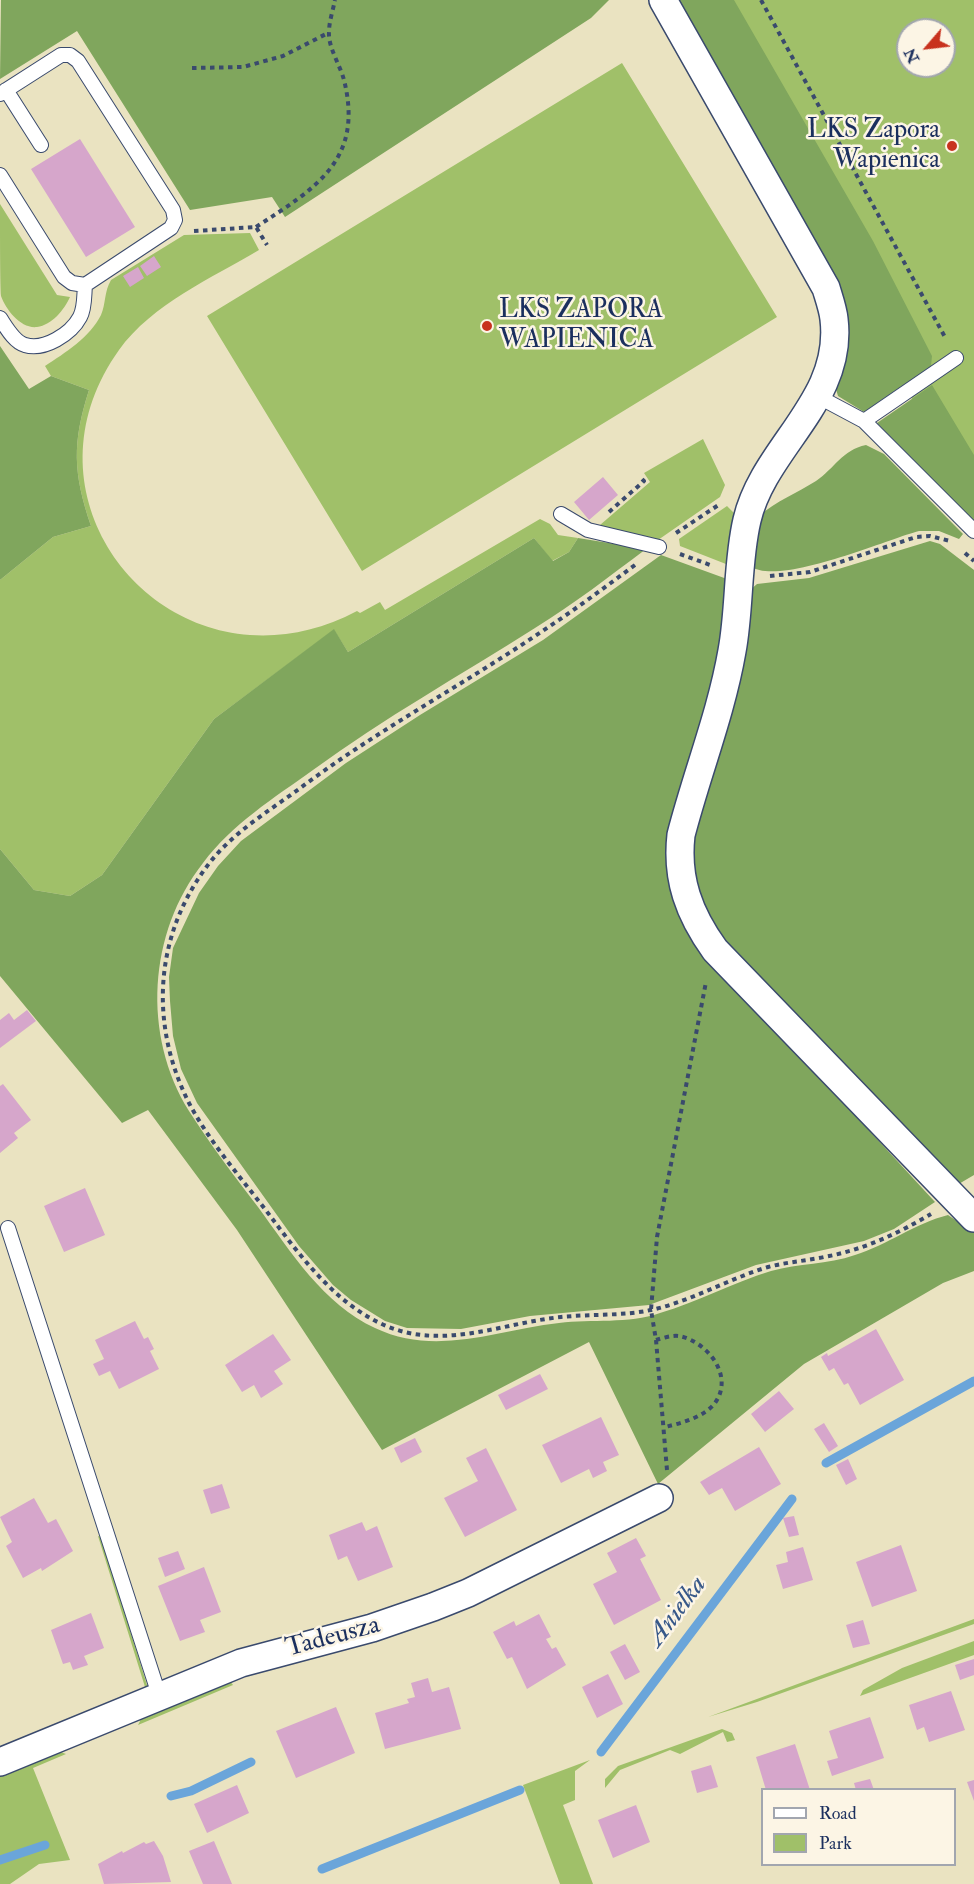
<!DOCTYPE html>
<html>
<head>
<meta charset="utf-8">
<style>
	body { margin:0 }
	#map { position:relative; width:974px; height:1884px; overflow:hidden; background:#eae3c1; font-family:"IM FELL Double Pica",serif }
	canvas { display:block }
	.legend { position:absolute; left:761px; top:1788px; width:195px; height:78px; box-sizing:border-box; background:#fcf5e5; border:2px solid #a2a6af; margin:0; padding:8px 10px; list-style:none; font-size:18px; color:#1b2f5e }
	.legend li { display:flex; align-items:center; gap:12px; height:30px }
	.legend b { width:30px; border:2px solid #a2a6af }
	.north { position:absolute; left:896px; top:18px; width:60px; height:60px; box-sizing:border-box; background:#fcf5e5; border:2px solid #a2a6af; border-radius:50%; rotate:242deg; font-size:16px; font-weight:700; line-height:24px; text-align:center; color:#1b2f5e }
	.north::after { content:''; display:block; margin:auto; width:21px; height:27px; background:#c8321e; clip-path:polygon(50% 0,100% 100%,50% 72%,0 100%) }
</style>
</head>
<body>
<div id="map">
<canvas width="974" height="1884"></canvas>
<ul class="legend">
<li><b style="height:8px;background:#fff"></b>Road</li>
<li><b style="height:16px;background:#a0c069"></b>Park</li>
</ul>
<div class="north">N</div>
</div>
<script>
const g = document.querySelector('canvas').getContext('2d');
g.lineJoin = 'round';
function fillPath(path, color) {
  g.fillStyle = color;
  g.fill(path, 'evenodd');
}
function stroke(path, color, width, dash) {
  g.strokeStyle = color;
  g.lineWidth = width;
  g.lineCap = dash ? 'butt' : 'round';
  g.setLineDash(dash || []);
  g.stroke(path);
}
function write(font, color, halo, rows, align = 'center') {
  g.font = font + ' "IM FELL Double Pica",serif';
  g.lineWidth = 5;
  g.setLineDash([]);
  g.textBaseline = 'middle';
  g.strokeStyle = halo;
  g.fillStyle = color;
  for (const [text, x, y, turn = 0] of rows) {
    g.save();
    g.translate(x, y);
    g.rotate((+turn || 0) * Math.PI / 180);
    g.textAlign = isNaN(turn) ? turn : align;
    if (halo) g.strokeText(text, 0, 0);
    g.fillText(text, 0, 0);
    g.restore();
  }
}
fillPath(new Path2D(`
	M689 0H974V480L906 391 691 10ZM908 30H944V66H908Z
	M622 63 777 317 362 571 207 316Z
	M0 204 57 295 70 297C64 310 52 325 37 327 21 329 6 310 1 296 0 286 0 220 0 204Z
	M250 233 259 250C212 278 152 304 119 350 5 509 180 705 357 611L360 613 380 602 385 610 540 519 550 524 558 535 578 538 569 552 552 561 534 538 348 652 334 630 214 719 102 875 70 896 34 890 0 849V580L53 537 91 526C73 473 72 443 89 390L51 376 45 366C65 353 90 337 101 315 106 303 104 292 111 280L184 235Z
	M703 439 725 485 720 497 658 540 602 529 600 525 650 482 644 473Z
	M727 506 737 516 731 566 680 546 679 539Z
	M98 1536 101 1537 147 1685V1689L137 1696 145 1687Z
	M974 1619V1624L757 1702 708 1717Z
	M974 1641V1655L860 1696 863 1690 902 1668Z
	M230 1681 233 1685 138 1725 141 1719Z
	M722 1729 732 1733 735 1740 727 1742 723 1732 680 1754 670 1750 620 1770 605 1788V1779L618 1766Z
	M55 1750 66 1754 33 1768 70 1860 39 1864 10 1884H0V1770Z
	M590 1760 575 1771V1800L563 1805 593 1884H560L523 1785Z`), '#a0c069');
fillPath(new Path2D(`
	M1 0H609L591 18 285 217 272 197 190 210 77 31 0 79Z
	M674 0H734L873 241 932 356 931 366 864 412 838 396 835 386 846 340Z
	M0 346 29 389 51 376 89 390C72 443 73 473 91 526L53 537 0 580Z
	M932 385 974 455V521L877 423Z
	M866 445 884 454 963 534 959 539 939 531H919C885 540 778 587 750 566L759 516C776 501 797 493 816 481 835 468 842 450 866 445Z
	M534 538 553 561 569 552 578 538 646 549C610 576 574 604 535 628 461 675 384 718 313 770 274 798 232 824 203 863 148 933 142 1035 189 1111 210 1144 234 1176 258 1207 291 1252 323 1304 375 1328 436 1357 497 1330 559 1323 592 1319 628 1324 660 1313 698 1302 734 1282 771 1271 799 1263 827 1265 855 1255 887 1245 916 1223 948 1215L974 1233V1271L943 1283 804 1364 658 1484 589 1342 382 1450 237 1230 148 1110 122 1123 0 976V849L34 890 70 896 102 875 214 719 334 629 348 652Z
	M930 541 940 544 974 570V1175L957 1185 707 925 687 860 749 591 757 584 809 578Z
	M661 555 727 579 729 616 673 835 724 973 935 1202 894 1229 864 1241 756 1265 649 1305 530 1316 461 1329 407 1328 385 1321 351 1300 333 1285 299 1246 197 1103 181 1069 173 1036 170 1001 169 977 173 948 199 893 218 866 241 841 346 763 420 715 543 640Z`), '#80a65d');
stroke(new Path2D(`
	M826 1463 974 1381
	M601 1752 792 1499
	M171 1796 191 1791 251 1762
	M0 1860 45 1845
	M322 1869 520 1790`), '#6aa5da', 9);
fillPath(new Path2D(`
	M80 139 135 227 86 257 31 169Z
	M154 256 161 267 147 276 140 266Z
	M138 267 144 278 130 287 123 276Z
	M603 477 618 495 589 520 574 502Z
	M27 1010 36 1021 0 1048V1020L9 1013 14 1020Z
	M3 1084 31 1120 14 1133 18 1138 0 1153V1086Z
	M85 1188 105 1235 64 1252 44 1206Z
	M135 1321 144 1339 148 1337 154 1349 150 1351 159 1369 119 1389 110 1371 99 1376 93 1364 104 1359 95 1340Z
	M876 1329 904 1380 860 1405 848 1383 844 1385 834 1368 829 1371 821 1357 827 1353 828 1356Z
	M273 1334 291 1360 274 1371 283 1384 261 1398 254 1385 242 1392 225 1365Z
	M540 1374 548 1389 506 1410 498 1395Z
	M779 1391 794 1409 765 1432 751 1414Z
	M601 1417 619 1455 603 1462 607 1471 593 1478 589 1469 561 1483 542 1445Z
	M824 1423 838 1446 829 1452 814 1429Z
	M415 1438 422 1452 401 1463 394 1448Z
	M759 1447 781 1484 735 1511 722 1488 709 1495 700 1482Z
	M486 1448 517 1510 465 1537 444 1498 478 1481 466 1458Z
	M848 1459 857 1479 846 1485 836 1465Z
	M222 1484 230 1508 211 1514 203 1490Z
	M34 1498 48 1523 56 1519 73 1551 42 1571 41 1568 23 1578 6 1546 12 1542 0 1517Z
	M794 1516 799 1535 789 1537 783 1518Z
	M362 1522 366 1531 377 1526 393 1567 358 1581 347 1556 338 1560 329 1535Z
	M636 1538 646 1556 640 1559 661 1600 614 1625 593 1584 617 1572 607 1553Z
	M901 1545 917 1591 872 1607 856 1562Z
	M803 1547 813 1580 783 1589 776 1565 788 1562 786 1552Z
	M178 1551 185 1569 165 1577 158 1558Z
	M204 1567 221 1612 200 1620 205 1632 180 1641 158 1586Z
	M91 1613 104 1648 84 1656 88 1665 73 1670 70 1662 63 1664 51 1630Z
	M539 1614 551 1637 546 1639 552 1649 556 1647 566 1665 527 1689 512 1657 507 1659 493 1632 514 1621 516 1626Z
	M863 1620 870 1644 853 1648 846 1625Z
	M625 1644 640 1672 625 1680 610 1652Z
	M974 1659V1675L960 1680 955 1665Z
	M608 1674 623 1704 597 1718 582 1687Z
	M428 1678 432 1692 449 1687 461 1729 385 1749 375 1713 409 1703 407 1699 415 1697 411 1683Z
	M951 1691 965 1730 929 1742 924 1727 917 1730 909 1705Z
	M336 1707 355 1753 296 1778 276 1731Z
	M870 1717 884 1758 832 1776 827 1761 838 1758 829 1731Z
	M795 1744 810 1790H766L756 1757Z
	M711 1765 718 1787 697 1793 691 1771Z
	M870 1779 874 1790H856L854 1783Z
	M974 1780V1801L967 1782Z
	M237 1785 249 1813 207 1833 194 1804Z
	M636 1805 650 1842 613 1858 598 1820Z
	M154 1841 163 1856 171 1882 104 1884 98 1864 122 1851 123 1853 144 1842 146 1844Z
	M214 1841 232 1884H203L189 1851Z`), '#d6a6cb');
const lane = new Path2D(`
	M6 90 41 145
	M0 94 61 55H70L78 61 173 210 175 220 171 228 85 285 72 283 64 277 0 175
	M0 318C6 327 14 342 25 345 44 351 71 334 80 317 85 308 84 295 85 285
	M819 397 864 421 974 531
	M864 421 956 358
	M561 514 588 530 659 547
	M8 1228 160 1698`);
const street = new Path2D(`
	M663 0 826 288C829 298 833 309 834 319 844 401 764 447 747 520 737 562 740 608 732 651 721 714 697 773 681 835 676 879 689 914 715 950L974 1218
	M0 1762 241 1663 372 1628 433 1607 468 1593 659 1498`);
stroke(lane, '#3a4a6d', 16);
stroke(street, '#3a4a6d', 30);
stroke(new Path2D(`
	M761 0 946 339
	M192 68 243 67 283 56 328 33
	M256 227C316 188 364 160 344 80 340 65 328 47 329 32 329 22 333 10 335 0
	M194 231 256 227 267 245
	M609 512 644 481 640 477
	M676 533 720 504
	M965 553 974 561
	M680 554 713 566
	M635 565C604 588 573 611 541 632 461 686 376 731 299 789 266 813 229 835 205 869 154 939 150 1026 189 1103 210 1143 243 1180 271 1217 307 1265 350 1323 414 1334 463 1342 512 1322 561 1317 590 1314 623 1316 651 1310 692 1301 728 1279 768 1267 787 1262 805 1261 824 1257 863 1250 897 1234 931 1214
	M770 576 810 572 916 537 930 536 950 541
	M656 1340C663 1338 672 1335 679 1336 706 1341 735 1375 715 1403 704 1417 682 1423 665 1427
	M667 1470 656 1340 651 1310 657 1237 706 982`), '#3a4a6d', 4, [4.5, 4.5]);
stroke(lane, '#fff', 14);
stroke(street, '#fff', 27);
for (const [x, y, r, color] of [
	[952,146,6,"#c8321e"],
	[487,326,6,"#c8321e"]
]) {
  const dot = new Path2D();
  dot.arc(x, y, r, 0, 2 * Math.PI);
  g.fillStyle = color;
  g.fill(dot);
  stroke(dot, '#fcf5e5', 2);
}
write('26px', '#1b2f5e', '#fcf5e5', [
	["LKS Zapora",940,131],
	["Wapienica",940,161],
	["LKS ZAPORA",499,311,"left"],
	["WAPIENICA",499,341,"left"]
], 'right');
write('26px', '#1b2f5e', '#fcf5e5', [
	["Tadeusza",333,1638,-15]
]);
write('italic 27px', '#375889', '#fcf5e5', [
	["Anielka",678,1612,-53]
]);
</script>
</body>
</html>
